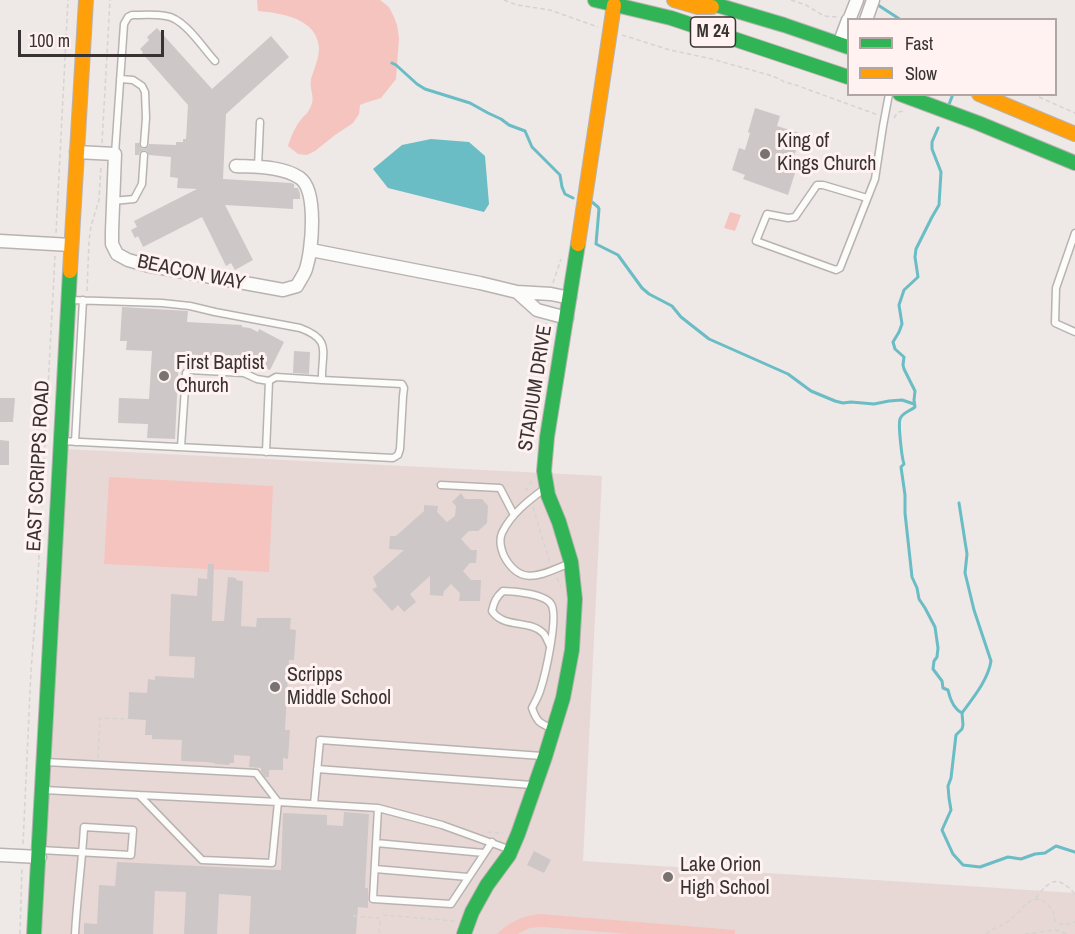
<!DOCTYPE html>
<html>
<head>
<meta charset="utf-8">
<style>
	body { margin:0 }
	#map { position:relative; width:1075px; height:934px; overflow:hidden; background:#eee8e6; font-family:"Archivo Narrow",sans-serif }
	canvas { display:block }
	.legend { position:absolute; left:847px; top:18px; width:210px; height:78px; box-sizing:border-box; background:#fff2f1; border:2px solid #afa6a5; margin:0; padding:8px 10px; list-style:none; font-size:18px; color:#383332 }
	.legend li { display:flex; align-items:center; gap:12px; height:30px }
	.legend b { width:30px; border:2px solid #afa6a5 }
	.scale { position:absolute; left:18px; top:30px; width:146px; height:27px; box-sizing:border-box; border:3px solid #383332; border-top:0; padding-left:8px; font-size:18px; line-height:21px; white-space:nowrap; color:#383332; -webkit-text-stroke:4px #fff2f1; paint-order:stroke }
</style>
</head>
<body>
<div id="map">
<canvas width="1075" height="934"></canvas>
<ul class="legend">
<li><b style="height:8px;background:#30b455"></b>Fast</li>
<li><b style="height:8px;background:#ff9f0a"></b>Slow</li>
</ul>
<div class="scale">100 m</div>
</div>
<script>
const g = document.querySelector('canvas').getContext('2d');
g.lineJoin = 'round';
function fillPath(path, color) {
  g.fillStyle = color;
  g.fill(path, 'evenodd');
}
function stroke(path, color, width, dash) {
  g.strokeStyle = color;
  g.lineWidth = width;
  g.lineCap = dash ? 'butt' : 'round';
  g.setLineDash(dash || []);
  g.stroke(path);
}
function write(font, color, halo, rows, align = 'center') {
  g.font = font + ' "Archivo Narrow",sans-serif';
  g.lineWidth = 6;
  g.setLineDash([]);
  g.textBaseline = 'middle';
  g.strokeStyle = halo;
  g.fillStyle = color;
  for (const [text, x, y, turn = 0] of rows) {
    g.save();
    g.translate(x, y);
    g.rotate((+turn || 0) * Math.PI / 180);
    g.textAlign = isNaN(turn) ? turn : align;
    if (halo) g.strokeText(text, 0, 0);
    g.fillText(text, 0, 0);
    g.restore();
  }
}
fillPath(new Path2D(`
	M66 449 602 476 583 861 1075 893V934H41Z`), '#e7d8d6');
fillPath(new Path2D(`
	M257 0H380L389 7 394 17 397 25 399 38 396 79 381 98 365 103 360 105 359 114 353 123 335 135 315 151 307 155 298 154 288 146C291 136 296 125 303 117 305 115 308 113 309 110 317 97 309 92 311 79 314 69 319 59 319 48 317 18 281 13 258 11Z
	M730 212 741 215 735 231 724 228Z
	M109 477 273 486 269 572 104 564Z
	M541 914 735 930V934H628L542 927 530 928 517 934H497C509 922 524 915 541 914Z`), '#f5c4be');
fillPath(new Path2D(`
	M431 139 469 142 485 156 489 204 484 212 388 188 373 169 402 145Z`), '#6abcc5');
stroke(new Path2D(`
	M876 1 878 5 901 20
	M392 63 396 65 417 84 425 89 470 103 488 113 501 119 509 125 525 131 532 147 560 175 562 187 565 194 573 198
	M948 107 953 94
	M938 128 932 142V149L941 172 939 205 932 217 916 249 915 257 918 277 904 290 899 305 902 324 899 332 893 342 895 349 904 357 903 365 904 369 915 391 914 400 915 407C910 411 902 413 900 419 898 425 902 459 904 464L901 467 905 495V513L912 577 917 588 919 599 925 608 935 627 938 648 937 657 934 661 933 669 942 681 943 688 948 690C950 699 954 709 962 713
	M592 202 598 207 599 209 596 244 618 255 642 288 649 294 672 306 681 317 709 339 788 374 811 391 835 401 843 403 851 402 874 404 889 401 902 400 914 404
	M959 503 967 554 965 573 967 581 974 610 991 661C988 680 973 698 962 713L963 725 962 729 956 735 951 778 948 786 949 798 951 810 942 830 953 854 963 865 980 867 1008 857 1021 859 1035 854 1045 853 1056 846 1075 852`), '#6abcc5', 3);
fillPath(new Path2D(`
	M157 28 212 89 271 36 289 57 226 114 223 179 291 183 294 184V188H298L300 194V199H293V209L225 205 253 260 235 270 231 263 226 266 202 217 143 247 138 236 135 238 131 230 137 227 134 221 197 189 177 188 178 178 170 177 171 157 149 155 147 151 144 150 140 152 139 155H135V143H139L141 148 144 149 148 147 149 144 176 145V142H183V139H186L188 105 142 53 143 52 140 49 149 40 147 37Z
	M755 108 780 116 777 126 799 133 794 146 797 147 789 171 795 173 788 195 743 179 745 175 732 170 739 148 745 150 750 133 748 132Z
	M122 307 188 311 187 322 242 325V327L250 328 258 332 259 329 284 342 270 370 242 357 179 354 175 439 147 438 148 424 118 423 119 398 149 399 152 351 126 350 127 341H120Z
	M294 351 310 352 309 374 293 373Z
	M0 398H15L13 422H0Z
	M0 440 9 441V465H0Z
	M461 493 465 499H482L488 506 487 523 478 531H469L461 539 471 550H477L476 563H470L463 571 471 580H481L480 601H459L460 593 451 584 444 591 443 596 430 595V576L410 594 416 602 404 612 398 605 392 611 372 589 377 587 373 577 404 550 389 549 390 536H396L424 511V505L438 506 437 512 447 522 455 516 456 506 452 502Z
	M208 564H214L212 621H224L228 577 236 578V580L243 581 241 626 256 627 257 618H291L290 629 296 630 294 660H289L285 730H290L288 759 283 758V770H269V777H265L261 771V768L249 767 250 756 234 755V763H230L229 765 215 764 214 763 206 762 181 761 182 740 152 739V735H145L146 720 128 719 129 692 147 693 148 679 155 680V676L194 678 195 657 169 656 171 594 197 596 198 578 207 579Z
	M344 812 369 814 365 888H368V908L358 907 356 934H249L251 896 219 894 217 934H184L186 892 155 891 153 934H84V923L97 924 99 885 115 886 117 862 281 870 283 813 327 815V825L343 826Z
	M534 851 551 860 544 873 527 865Z`), '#cdc8c7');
const lane = new Path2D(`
	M120 79 133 80 142 86 145 92 146 118 144 144
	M115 154 124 24 128 17 132 15C143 15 155 14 166 16 184 18 203 48 215 61
	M258 167 260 122
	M867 198 823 185H817L795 217 788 218 767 214 756 241 836 270 840 268 875 179 883 126 889 94
	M113 201 134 199 142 184 144 155
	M1075 233 1056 288 1055 323 1075 332
	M61 441 393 458 398 455 400 449 403 396 404 388 402 384 322 380C321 352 333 340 300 328L215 312 190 306 162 303 69 300
	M75 442 83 300
	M181 447 186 373 189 370 244 373 257 379 269 381 276 377 322 380
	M266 452 269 381
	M441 485 500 488 514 515
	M544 489C528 501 511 514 502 533 499 540 501 549 504 556 521 588 542 574 568 564
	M550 646C548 642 546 636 543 633 529 619 504 629 492 611 494 602 496 597 503 591 514 591 545 594 551 604 559 616 545 676 540 691 538 697 535 702 532 708 537 722 539 723 553 729
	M45 762 256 773 278 802 378 808 442 825 511 850
	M317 769 532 785
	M44 790 139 795 202 860 272 863 278 802 139 795
	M314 804 320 740 542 756
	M378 808 373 899 451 904 492 842
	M376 843 484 853
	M40 850 131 855 133 830 84 827C82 863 77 898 75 934
	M375 869 468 877`);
const street = new Path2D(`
	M849 20 857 0
	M866 20 873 0
	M839 44 848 20
	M76 152 115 154 112 231V244L117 254 128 260 146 265 283 290 297 286C300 280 304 275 306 269 312 250 318 191 300 178 282 166 257 167 236 166
	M0 241 71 245
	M311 250 480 283 517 292 551 294 570 298
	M517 292 537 310 567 318
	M0 855 40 857`);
const fast = new Path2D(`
	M595 0 671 18 848 77
	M700 0 784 25 848 47
	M900 94 978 123 1075 163
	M34 934C48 713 57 492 70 271
	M464 934 472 912 487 885 509 855 518 834 545 757 563 698 572 650 575 599 571 562 559 522 548 495 544 471 547 437 578 244`);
const slow = new Path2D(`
	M674 0 698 7H712
	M979 94 1075 134
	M578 244 614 5
	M70 271 86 0`);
stroke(lane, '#b8b3b1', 9);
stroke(street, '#b8b3b1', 15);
stroke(fast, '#b8b3b1', 16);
stroke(slow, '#b8b3b1', 16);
stroke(new Path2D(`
	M504 0 517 5 550 10 598 27
	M791 0 806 5 824 16 837 17
	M622 35 670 50 712 59 769 75 780 79 784 82 793 84 878 115
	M1032 94 1075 113
	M894 118 898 112 904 111
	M102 143 110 0
	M56 233 68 0
	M553 283 561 259
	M87 291 89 241 91 226 99 200 101 166
	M546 323 548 345
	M527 491 526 490 532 480
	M533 507 550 563
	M557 578 561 587
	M98 758 100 718 128 719
	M487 832 503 833
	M23 844 31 671 37 594 55 256
	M1036 898C1050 879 1058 875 1075 894
	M383 915 455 921
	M353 916 380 918 379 934
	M20 934 22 867
	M986 934C993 928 1004 925 1011 919 1021 911 1032 890 1047 904 1053 910 1054 913 1055 921 1062 926 1067 925 1075 922
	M1025 934 1055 930 1068 934`), '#d5d4d2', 1.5, [4.5, 3]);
stroke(lane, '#fcfcfb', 6);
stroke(street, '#fcfcfb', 12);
stroke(fast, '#30b455', 14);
stroke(slow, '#ff9f0a', 14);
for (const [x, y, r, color] of [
	[765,154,6,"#787271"],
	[164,376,6,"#787271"],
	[275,687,6,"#787271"],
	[668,877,6,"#787271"]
]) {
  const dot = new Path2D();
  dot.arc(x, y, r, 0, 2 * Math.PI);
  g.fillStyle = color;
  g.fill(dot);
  stroke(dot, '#fff2f1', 2);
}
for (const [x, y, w] of [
	[713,32,45]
]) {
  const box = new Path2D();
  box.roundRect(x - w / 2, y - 15, w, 30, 4.5);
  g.fillStyle = '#fff2f1';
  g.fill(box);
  stroke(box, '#383332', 1.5);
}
write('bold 18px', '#383332', null, [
	["M 24",713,32]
]);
write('20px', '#383332', '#fff2f1', [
	["King of",777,142],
	["Kings Church",777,165],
	["First Baptist",176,364],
	["Church",176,387],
	["Scripps",287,676],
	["Middle School",287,699],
	["Lake Orion",680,866],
	["High School",680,889]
], 'left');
write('20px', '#383332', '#fff2f1', [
	["BEACON WAY",191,273,12],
	["STADIUM DRIVE",536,388,-81],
	["EAST SCRIPPS ROAD",39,466,-87]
]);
</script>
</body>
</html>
